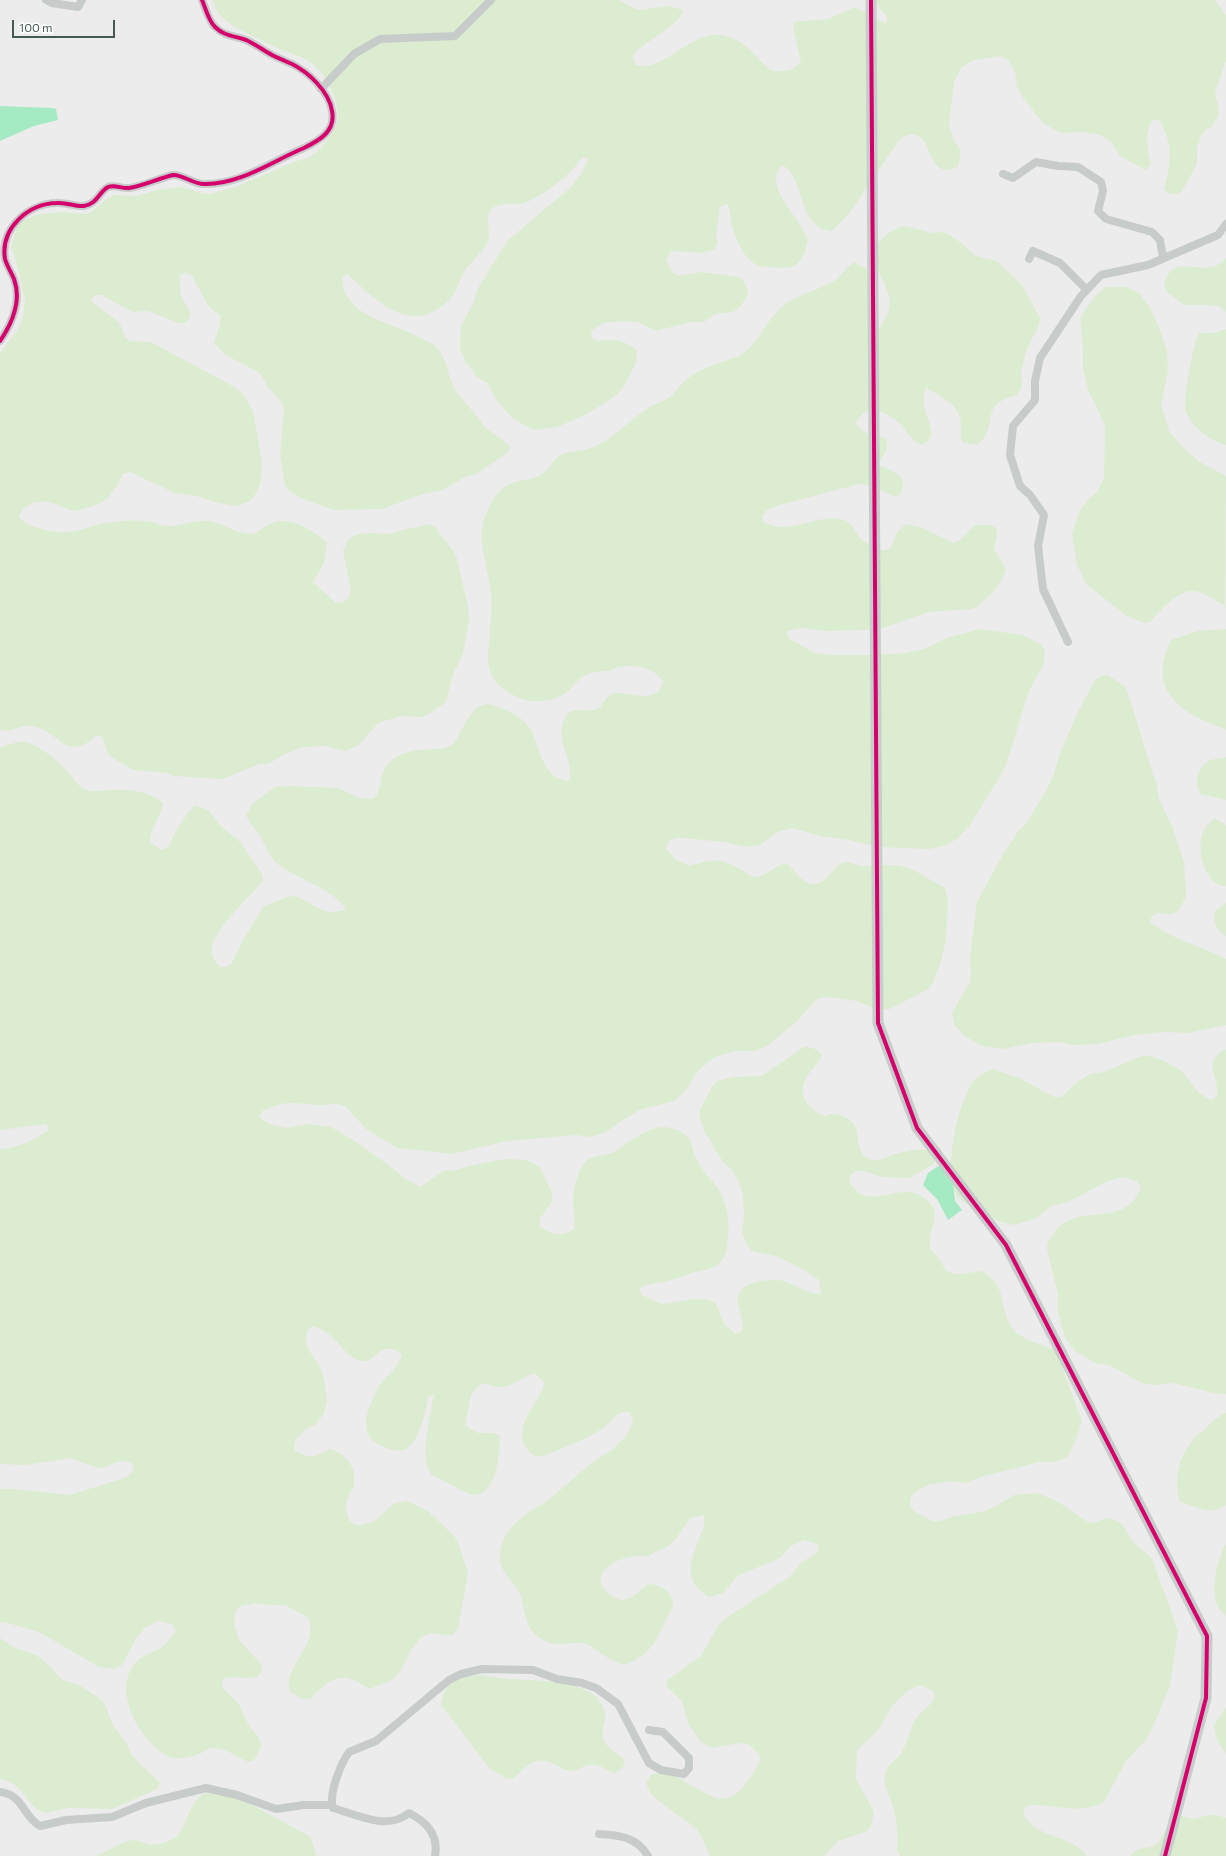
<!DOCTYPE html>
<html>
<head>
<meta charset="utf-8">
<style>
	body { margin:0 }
	#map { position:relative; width:1226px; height:1856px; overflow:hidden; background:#edeced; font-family:Commissioner,sans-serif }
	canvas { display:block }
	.scale { position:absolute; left:12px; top:20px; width:103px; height:18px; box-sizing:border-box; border:2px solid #455853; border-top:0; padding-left:5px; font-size:12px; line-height:14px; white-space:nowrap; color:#455853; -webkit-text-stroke:3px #fff; paint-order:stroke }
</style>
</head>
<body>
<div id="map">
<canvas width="1226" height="1856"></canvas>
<div class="scale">100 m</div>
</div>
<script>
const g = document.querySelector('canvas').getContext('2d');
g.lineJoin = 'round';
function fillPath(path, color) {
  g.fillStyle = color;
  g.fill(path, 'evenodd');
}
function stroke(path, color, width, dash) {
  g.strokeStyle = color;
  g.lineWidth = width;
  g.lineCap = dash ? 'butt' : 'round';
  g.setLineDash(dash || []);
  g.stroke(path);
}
fillPath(new Path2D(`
	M212 0H618L638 10 668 6 683 10 681 16 676 22 636 51 633 58 636 65C668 73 695 22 732 38 751 46 757 60 772 71 784 71 792 72 801 62L794 32V22L828 19 855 7 886 24 887 17 878 6 876 0H1215L1226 15V61L1215 93 1219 110 1218 116 1211 128H1207L1202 134 1197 148V164L1182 191 1176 194H1169L1164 189C1171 163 1174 144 1159 120H1153C1143 133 1148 150 1151 164L1146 170 1121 157 1112 143 1100 135 1083 132 1060 133 1042 122 1021 95 1017 87 1015 72 1008 60 1002 56 974 60 962 67 954 82 949 123 953 138 961 151 958 166C921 187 937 114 899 140L849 214 832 231C797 229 806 178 782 165 766 181 787 206 797 220 801 226 804 233 808 240 804 256 801 268 782 268 775 267 767 268 760 266 744 261 735 239 732 224 730 216 731 211 727 204L720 207 716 236 718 243 715 249 700 253 677 251 671 252 666 259 672 272 679 276 701 272 738 277 744 281 747 288 748 295 740 307 733 312 715 314 704 322H690L656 331 637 322 623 321 603 323 591 331 592 338 597 341C614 338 623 340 637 350L636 363 623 388 613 398 583 416 557 427 536 430 530 428 512 418 498 402 488 384 477 377 465 361 460 348 461 326 474 302 478 288 508 240 570 188 579 177 589 159 583 157C577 162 575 169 569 173 556 184 541 197 524 203 514 206 500 201 492 209 483 218 493 232 487 244 481 254 470 262 464 272 459 280 457 292 450 299 414 338 376 302 348 274L342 277C343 282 343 288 345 292 357 320 399 325 423 339 427 341 432 343 436 347 448 359 447 377 456 391L486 428 510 446 507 453 475 475 467 476 443 490 423 494 382 509 333 510 301 498 289 491 285 485 280 456 284 409 282 403 268 387 261 375 256 371 224 354 214 343C216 334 222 324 220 315L209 307 192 276 186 272 180 276C180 283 179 291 182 298 188 309 195 311 186 323H179L147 311 133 312 101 295H94L91 301 115 319 120 324 125 337 130 341 151 342 229 384 241 392 253 410 262 463 260 484 254 497 248 502 235 506 215 502 196 496 175 493 130 472 123 474C113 493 108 503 86 508 82 509 77 511 74 511 68 510 61 506 56 504 41 499 26 501 19 516 24 524 30 526 39 528 73 539 83 525 115 522 127 520 140 520 152 522 156 523 161 526 166 526 180 527 194 519 208 521 223 523 236 534 251 534 259 533 263 527 270 524 289 514 313 531 327 542L324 563 313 582 336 603 343 602 349 598 351 591 343 550 349 539 355 535 367 533 388 534 428 524 435 527 456 555 468 606 469 620 463 654 453 674 446 702 429 714 422 717 401 716 378 723 359 745 346 751 325 746 304 747 285 754 268 764H260L222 779 174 776 168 773 133 770 109 756 102 737 96 736C65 763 61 732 33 726 21 724 11 733 0 730V353L18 329 23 317 25 300 17 266 11 246 17 227 21 221 40 214 64 212 85 214 91 212 108 198 114 195 136 196 157 190 181 187 202 193 210 194 238 186 296 161C310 160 320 150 328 139 339 124 340 118 335 100 332 87 324 75 315 66 306 57 293 55 282 50 271 45 233 28 225 20 218 14 215 8 212 0Z
	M904 226 933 233 940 232 948 234 960 242 976 256 997 261 1022 285 1040 318 1039 325 1026 351 1021 373 1022 386 1017 395C975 406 1002 426 977 445L963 443C959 436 961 432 961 425 961 405 941 396 926 388 923 395 923 403 925 410 928 424 940 437 921 445 909 439 906 429 897 421 891 415 879 411 871 409L865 412 855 422C862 433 872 436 885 438 891 450 883 454 878 465 893 471 910 475 900 495L893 496 873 486 859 484 780 505 767 510 762 516 764 522C790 537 816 512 844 520 853 522 855 533 862 540 867 544 880 552 886 550 894 548 893 539 897 533 899 530 903 527 905 524L920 527 954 543 960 540 975 525H989L996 528 997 535 994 549 1006 569 1004 576 992 593 977 607 971 609 929 612 877 630 824 631 801 628 787 631 788 638 815 653 830 655H872L906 653 927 648 946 638 980 629 1023 635 1042 645 1045 651 1043 665 1029 691 1005 768 970 825 957 839 944 846 929 849 878 847 849 840 821 836 792 828 778 832 760 845 746 847 724 842 683 838H676L669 841 666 848 675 859 689 866C715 859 718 857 742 870 746 873 751 877 755 877 766 877 775 865 786 863 795 869 801 884 814 884 826 884 831 870 840 864 847 859 856 866 864 866 877 866 893 863 907 868 920 872 932 881 945 888L948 901 946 938 941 962 933 983 928 989 890 1009H876L856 1001 838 998 824 997 817 999 798 1020 770 1044 756 1051H736L715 1057 698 1071 685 1091 674 1101 639 1110 604 1133 590 1137 576 1135 507 1141 452 1154 397 1148 366 1129 347 1108 335 1103C319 1108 305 1103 290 1103 281 1103 270 1108 262 1111L259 1117 272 1125 286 1128 308 1124 331 1127 358 1143 391 1167 407 1180 420 1187 443 1171 457 1170 469 1166 504 1159 527 1160 540 1167 552 1193V1201L540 1219V1226C551 1235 563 1237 574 1229 576 1220 573 1211 573 1202 573 1193 576 1180 579 1172 590 1149 598 1161 615 1151 628 1143 649 1126 664 1127 670 1127 682 1131 686 1135 693 1141 692 1152 697 1160 702 1170 710 1178 717 1187 727 1201 730 1222 728 1239 727 1246 727 1254 723 1259 714 1270 703 1270 691 1273 683 1276 676 1279 668 1281 658 1283 647 1283 639 1289L642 1295 662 1304 694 1299 709 1300 716 1304 725 1325 736 1334 742 1331C745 1319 737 1309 738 1297 740 1281 771 1278 784 1281 796 1285 809 1295 821 1294L819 1280 807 1272 779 1257 752 1251 746 1243 742 1231 744 1217 743 1195 739 1182 732 1170 723 1162 704 1131 700 1117V1110L713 1085 718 1081 733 1077 762 1076 804 1047C813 1047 817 1049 822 1055 816 1070 798 1077 804 1098 806 1104 817 1114 824 1116 825 1116 829 1115 830 1114 837 1113 847 1117 852 1122 863 1131 851 1158 875 1160 881 1161 889 1156 895 1154 906 1151 920 1148 931 1151L935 1157 934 1164 910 1178 883 1177 863 1171H856L850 1176 849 1182C853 1187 859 1194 865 1196 885 1201 910 1180 930 1203 942 1217 927 1231 930 1247 931 1251 937 1255 939 1259 942 1262 943 1266 945 1269 952 1278 971 1272 981 1271 1011 1285 997 1317 1017 1333 1028 1342 1043 1344 1056 1351L1082 1421 1076 1440 1067 1457 1054 1462H1039L1013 1469 984 1476 965 1483 950 1481 928 1485 915 1492 911 1497 910 1504 913 1510 919 1514 933 1521H940L954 1516 982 1512 996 1506 1014 1495 1037 1493 1057 1501 1086 1521 1093 1523 1107 1518 1115 1520 1122 1524 1135 1544 1152 1558 1178 1631 1170 1686 1152 1729 1145 1741 1126 1761 1104 1802C1084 1814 1056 1806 1034 1805L1027 1806 1023 1812C1032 1839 1071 1833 1087 1856H901L897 1851C898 1835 897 1819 892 1803 888 1793 883 1785 885 1774 886 1765 896 1761 901 1753 908 1743 910 1726 917 1717 923 1709 931 1706 935 1697L933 1691 920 1685 907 1691 892 1706 878 1730 857 1750 856 1779 874 1812 871 1826 866 1832 838 1841 824 1856H710C706 1847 702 1835 695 1828 686 1818 648 1799 647 1785 646 1780 649 1778 652 1774 657 1774 662 1772 667 1773 675 1774 682 1780 689 1784 698 1788 707 1795 716 1798 737 1803 752 1776 760 1761L759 1754 748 1744 740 1743 712 1748 700 1741 688 1724 682 1701 667 1687V1680L700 1657 718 1626 723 1620 789 1577 802 1562 819 1551 817 1544 804 1540 791 1546 780 1558 737 1576 723 1593 709 1597C681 1579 691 1563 700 1536 703 1529 706 1523 704 1515L690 1518C683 1528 676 1542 665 1548 658 1552 653 1551 648 1557 624 1551 581 1574 611 1595 614 1597 619 1600 622 1600 631 1600 642 1589 648 1584 662 1585 673 1591 673 1606 662 1625 658 1648 636 1659 633 1661 629 1664 626 1664 615 1666 598 1650 589 1645 576 1639 560 1648 547 1642 524 1632 527 1615 520 1595 512 1575 493 1571 502 1544 510 1520 531 1512 549 1499 563 1489 575 1476 588 1466 599 1457 613 1451 622 1440 628 1435 631 1426 633 1419L630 1413C618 1409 616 1417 608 1424 594 1437 562 1448 544 1456 534 1457 531 1455 526 1447 514 1428 534 1406 543 1389L544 1382 534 1373C522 1377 514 1386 502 1387 494 1388 488 1383 480 1384L471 1395 465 1425 478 1433H494L500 1436C499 1455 498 1497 471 1495L432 1475C418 1459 431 1414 434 1394L428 1397C427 1410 418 1443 406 1449 397 1454 379 1446 372 1440 367 1435 366 1426 366 1420 367 1411 376 1390 381 1383 389 1374 399 1366 402 1354 378 1338 378 1363 363 1361 351 1360 344 1349 336 1341 330 1334 321 1328 312 1326L307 1331 306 1346 319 1365 324 1379 327 1401 323 1415 315 1425 308 1428 297 1438 294 1444 295 1451C312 1459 313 1458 329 1449 345 1452 357 1467 354 1484 353 1491 346 1497 346 1504 346 1509 348 1515 349 1520L355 1525H362L375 1521 393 1504 407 1501 428 1511 454 1536 458 1542 468 1573 458 1628 453 1635C445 1637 436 1632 429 1634 410 1639 408 1666 395 1677 390 1682 377 1685 370 1689 363 1685 354 1679 347 1678 331 1676 320 1689 310 1699H303L290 1692C282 1666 318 1649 309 1618L285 1605H270L255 1603 241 1606 236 1611 234 1625 239 1640 261 1664 262 1671 257 1677C245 1680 233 1675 223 1679L222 1687 239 1704 249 1726 259 1738 261 1745 256 1758 250 1762C238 1759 226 1747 213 1748 208 1748 204 1752 199 1754 191 1757 178 1760 169 1757 141 1743 112 1693 134 1664 141 1655 154 1653 163 1646 168 1642 172 1636 176 1630L171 1624 158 1621 145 1628 136 1639 122 1665 114 1669 99 1667 39 1632 4 1622 0 1623V1489H14L70 1495 127 1477 132 1472 134 1466 129 1462 120 1461 105 1467 98 1468 70 1458 26 1465 0 1464V1149C17 1149 35 1139 49 1130L46 1124 0 1130V747C8 746 16 741 24 742 36 742 61 763 69 773 74 779 79 787 86 790 93 792 101 791 108 790 126 789 148 790 163 803 161 817 150 828 150 842L162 850 168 847 178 827 194 805 208 810 221 826 241 843 262 874 263 881C250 896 214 930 212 947 211 955 215 962 220 967H226L232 963 244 938 264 906 290 896 298 897 324 911 332 912 346 910C338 892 300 879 283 868 270 860 266 845 258 833 254 827 249 823 246 815L253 803 275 787 289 786 339 788 359 798 373 799C383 791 378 775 388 764 401 750 417 750 435 749 440 748 445 749 450 746 462 739 466 706 487 704 493 704 498 707 504 709 514 713 525 720 530 729 541 748 542 780 569 781 576 762 552 738 566 716 573 706 585 712 595 710 604 707 605 694 615 693 632 692 657 705 663 682 656 668 635 664 619 667 618 667 613 669 612 670 603 672 592 671 584 676 577 680 572 688 566 693 555 701 539 703 526 700 508 695 490 682 488 662 487 653 490 642 490 633 490 620 493 605 491 592 486 555 471 532 495 497 511 475 526 485 542 474 551 469 553 458 562 454 574 450 587 451 598 445 616 435 631 419 648 408 654 403 664 402 670 397 676 392 680 384 687 379 698 370 714 364 728 360 731 358 736 358 739 356 759 344 765 321 782 307 797 294 817 291 834 281 842 275 846 267 855 262L867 270 871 284 874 334C879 330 882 326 885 319 899 296 878 280 875 258 872 241 891 230 904 226Z
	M1226 258V312L1219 306 1206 305H1184L1167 292 1164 286C1170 254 1197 273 1216 266 1219 264 1223 261 1226 258Z
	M1106 287H1128L1140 294 1149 306 1158 325 1167 351 1168 371 1161 405 1169 431 1178 442 1198 461 1226 476 1225 606C1216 601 1204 592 1193 591 1180 589 1158 612 1150 622L1144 623 1127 616 1086 584 1077 565 1072 534 1074 527 1079 512 1088 500 1098 491 1104 478 1105 425 1088 390 1083 369V347L1080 318 1096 295Z
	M1226 329V445C1209 440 1194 429 1186 412 1182 402 1193 344 1199 333H1213Z
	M1226 629V730C1212 723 1196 719 1184 709 1158 689 1158 668 1171 640L1198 631Z
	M1108 675 1125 687 1128 693 1153 775 1156 781 1159 799 1173 828 1184 863 1186 891 1185 899 1178 911 1172 914 1158 913 1152 916 1150 922C1173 940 1201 946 1226 959V1025L1188 1033 1163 1032 1134 1035 1098 1044 1075 1045 1060 1042 1032 1043 1003 1049 982 1046 963 1035 954 1024 952 1013 970 982 971 975 970 959 977 902 1002 856 1019 830 1025 825 1047 789 1054 774 1060 753 1078 712 1095 680 1101 676Z
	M1226 757V800L1200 794C1195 784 1196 769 1207 762 1212 759 1220 758 1226 757Z
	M1216 819 1226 825V886C1202 888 1188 829 1216 819Z
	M1226 903V936C1216 930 1213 923 1215 911Z
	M1226 1049V1394L1213 1393 1174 1383 1156 1385 1142 1383 1109 1365 1095 1363 1075 1351 1065 1338 1058 1312V1295L1047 1249C1047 1242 1050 1239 1054 1233 1073 1206 1106 1222 1129 1205 1135 1201 1138 1193 1141 1187L1137 1181 1123 1177 1108 1181 1068 1202 1052 1206 1034 1219 1014 1225 1000 1222 961 1200C939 1181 958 1101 974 1080 979 1075 986 1072 993 1069L1019 1078 1054 1097H1061L1077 1082 1090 1074 1104 1072 1142 1056H1149L1162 1060 1181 1070 1199 1093 1211 1100 1217 1096C1220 1076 1200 1062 1226 1049Z
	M1226 1413V1505C1211 1517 1196 1506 1180 1502 1173 1478 1179 1457 1194 1438 1197 1434 1203 1432 1206 1428 1213 1421 1216 1417 1226 1413Z
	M1226 1544V1616C1206 1603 1216 1561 1226 1544Z
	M0 1638 13 1647 36 1655 49 1665 58 1676 65 1681 79 1685 99 1698 105 1704 113 1726 126 1742 132 1756 160 1783 157 1789 112 1809 67 1808 45 1813C24 1806 26 1783 0 1779Z
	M480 1675C489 1676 498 1678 508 1679 534 1681 571 1679 594 1695 600 1699 603 1706 605 1713 606 1719 604 1722 603 1728 601 1743 611 1751 623 1758L625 1765 614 1774C605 1769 596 1762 585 1766 580 1768 576 1771 570 1771 565 1771 560 1767 556 1765 535 1754 528 1765 513 1779H507L489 1768 441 1705C445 1680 458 1677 480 1675Z
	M1226 1707V1753C1217 1744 1216 1737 1214 1725Z
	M207 1792 234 1797 247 1802 311 1837 316 1856H95C108 1852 120 1841 135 1840 139 1840 143 1843 147 1844 152 1846 166 1843 171 1840 190 1830 185 1801 207 1792Z
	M1208 1815H1216L1226 1818V1856H1129L1138 1849 1151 1847 1158 1843 1169 1824 1181 1816 1194 1819Z`), '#dbecd0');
fillPath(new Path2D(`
	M0 106 52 108 56 109 58 120 34 126 0 141Z
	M940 1165 952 1174 955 1201 962 1210 948 1220 937 1199 923 1185 928 1173Z`), '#a6eac4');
stroke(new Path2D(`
	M46 0 52 3 78 7 82 0
	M321 89 354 54 380 39 455 36 491 0
	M1003 174 1013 178 1036 162 1058 166 1078 167 1101 182 1103 191 1098 211 1106 219 1152 232 1160 240 1163 258
	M1029 259 1033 251 1060 263 1087 290
	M0 341C13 322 22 301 14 279 11 272 7 266 5 259 0 228 29 203 57 203 66 202 76 207 84 206 97 204 99 192 108 187 115 184 122 189 129 188 140 187 160 178 173 175 184 175 193 184 204 184 240 185 272 161 304 148 320 140 336 131 332 111 329 91 308 72 292 64 285 61 278 58 272 55 263 50 255 44 246 40 235 36 224 36 215 27 208 20 206 9 202 0
	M1068 642 1043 589 1038 546 1044 515 1030 495 1020 486 1010 455 1013 426 1035 400V381L1040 358 1081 296 1101 275 1148 265 1218 235 1226 224
	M0 1792C24 1795 23 1817 40 1826L66 1820 112 1817 146 1803 206 1788 237 1795 276 1809 304 1805H332
	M599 1834C619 1835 637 1837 648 1856
	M435 1856C439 1835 427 1822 409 1813 387 1831 358 1815 333 1808 328 1795 341 1763 349 1752L376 1741 449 1680 461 1674 482 1669 533 1670 557 1679 582 1683 596 1688 618 1704 649 1763 661 1770 684 1774 689 1768V1758L663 1732 649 1730`), '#c7cbca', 8);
stroke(new Path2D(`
	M871 0 878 1023 917 1128 1006 1245 1207 1636 1206 1698 1165 1856`), '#c7cdcb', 11);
stroke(new Path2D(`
	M871 0 878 1023 917 1128 1006 1245 1207 1636 1206 1698 1165 1856
	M0 341C13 322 22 301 14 279 11 272 7 266 5 259 0 228 29 203 57 203 66 202 76 207 84 206 97 204 99 192 108 187 115 184 122 189 129 188 140 187 160 178 173 175 184 175 193 184 204 184 240 185 272 161 304 148 320 140 336 131 332 111 329 91 308 72 292 64 285 61 278 58 272 55 263 50 255 44 246 40 235 36 224 36 215 27 208 20 206 9 202 0`), '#d6006c', 4);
</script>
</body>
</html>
